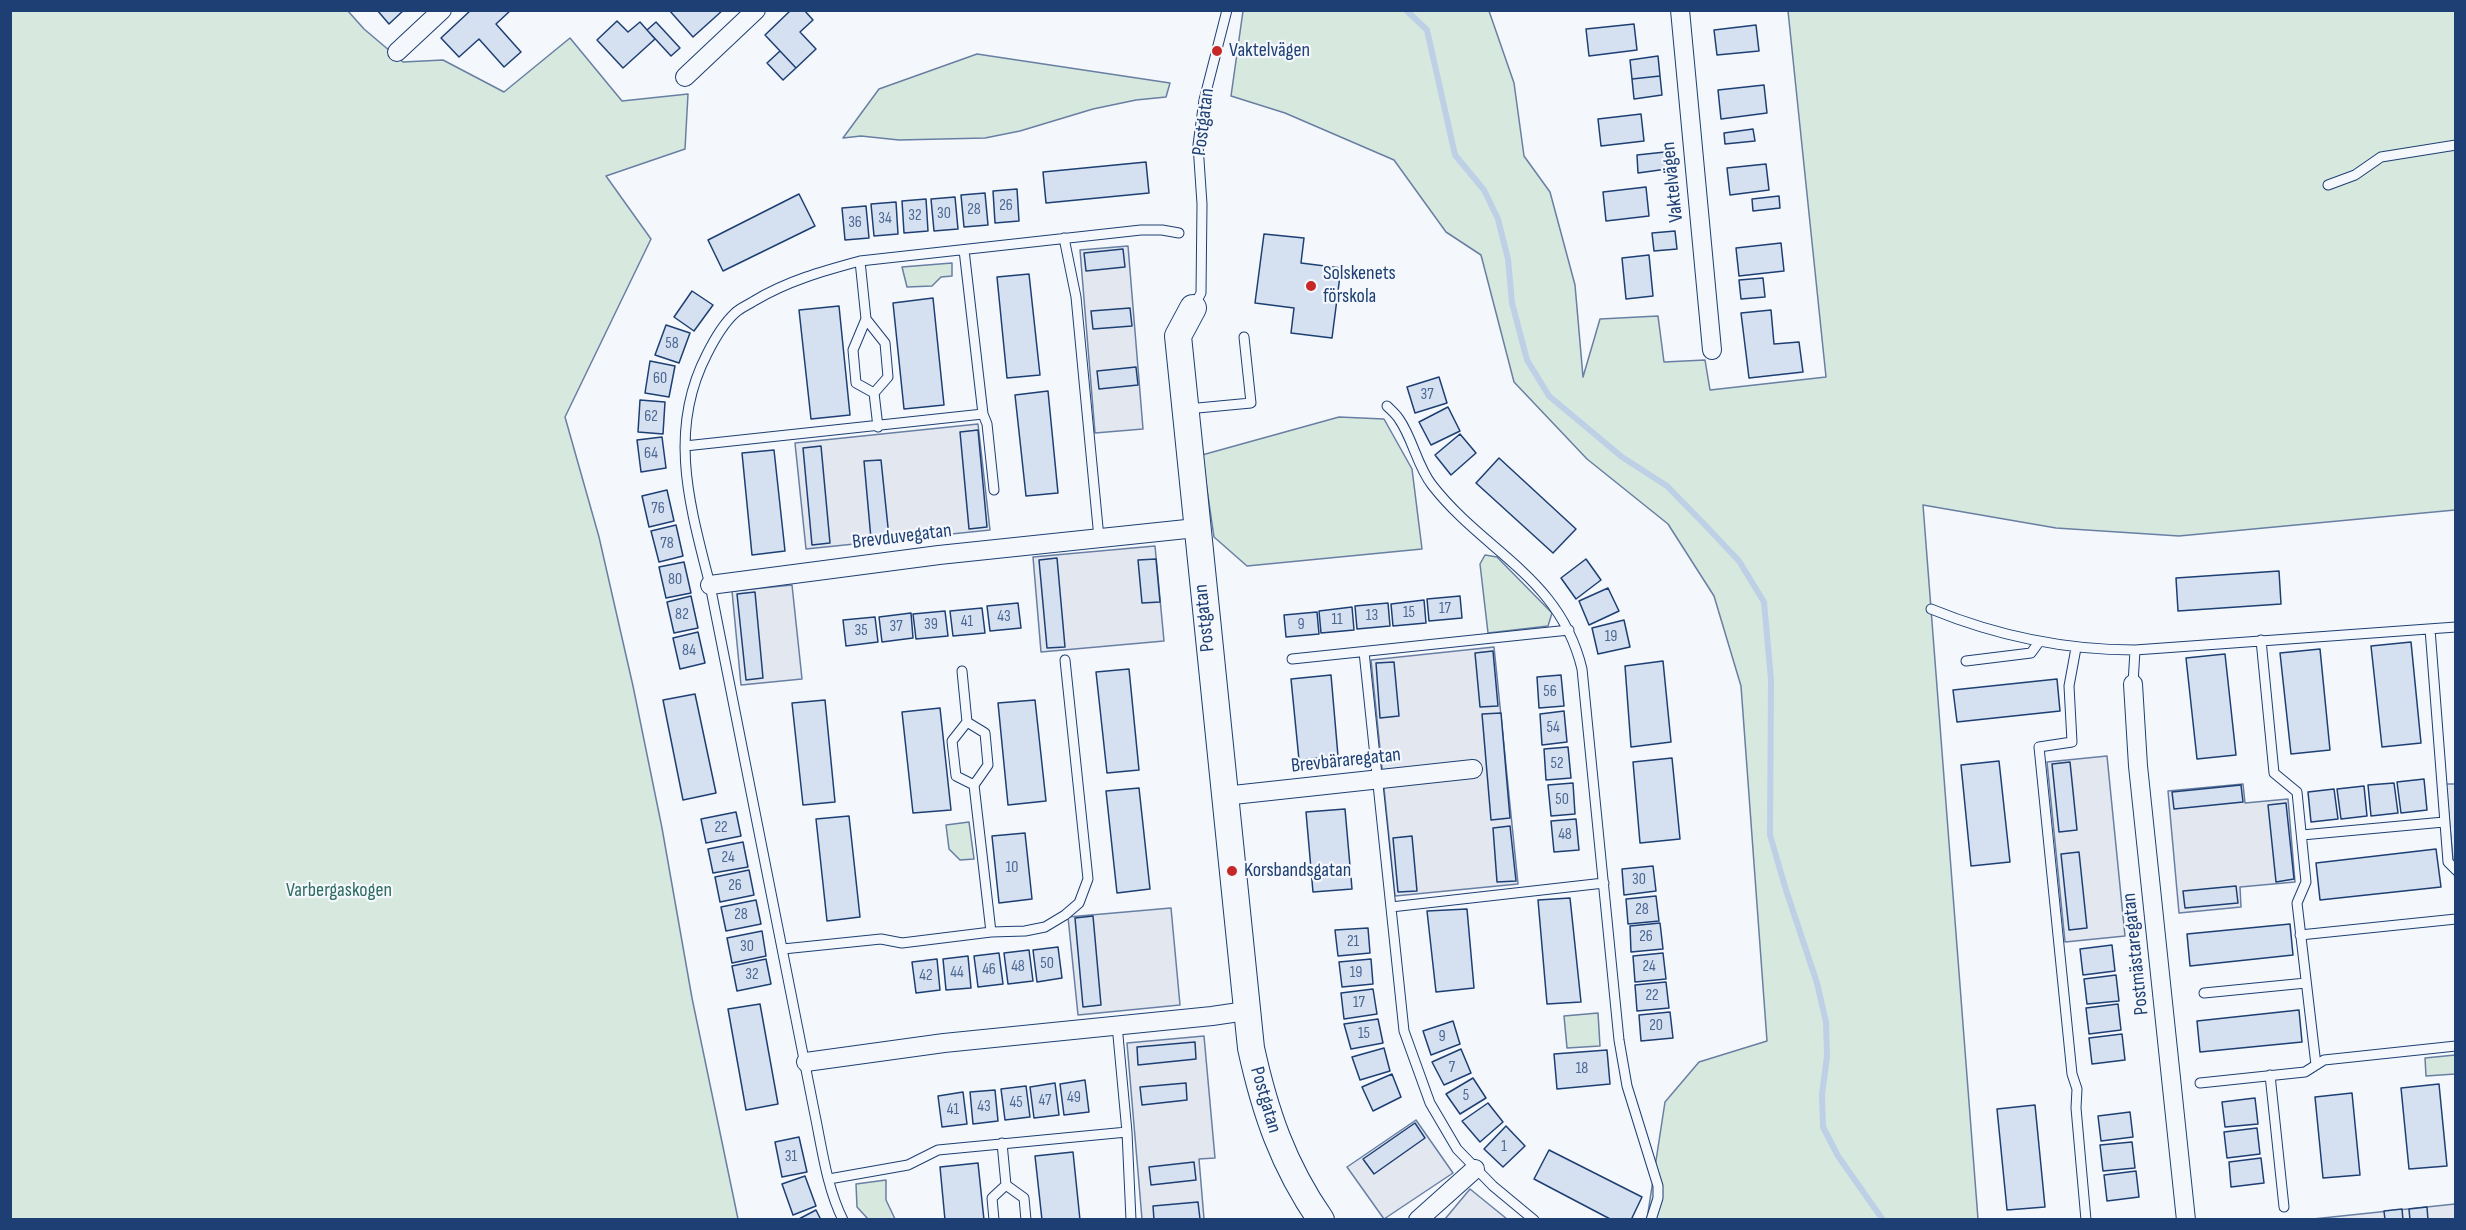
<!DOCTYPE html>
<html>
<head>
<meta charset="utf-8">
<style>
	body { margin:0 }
	#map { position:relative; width:2466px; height:1230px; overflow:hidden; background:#f4f7fb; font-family:"Sofia Sans Condensed",sans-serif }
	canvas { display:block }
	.frame { position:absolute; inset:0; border:12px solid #1d3f73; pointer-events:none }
</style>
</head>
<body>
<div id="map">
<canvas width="2466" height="1230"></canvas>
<div class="frame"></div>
</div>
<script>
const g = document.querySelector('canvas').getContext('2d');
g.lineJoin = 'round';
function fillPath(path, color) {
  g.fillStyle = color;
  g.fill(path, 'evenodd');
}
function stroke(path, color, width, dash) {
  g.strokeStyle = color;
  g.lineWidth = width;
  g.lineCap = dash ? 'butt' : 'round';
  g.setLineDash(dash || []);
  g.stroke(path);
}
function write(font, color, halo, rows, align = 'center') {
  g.font = font + ' "Sofia Sans Condensed",sans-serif';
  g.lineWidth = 4.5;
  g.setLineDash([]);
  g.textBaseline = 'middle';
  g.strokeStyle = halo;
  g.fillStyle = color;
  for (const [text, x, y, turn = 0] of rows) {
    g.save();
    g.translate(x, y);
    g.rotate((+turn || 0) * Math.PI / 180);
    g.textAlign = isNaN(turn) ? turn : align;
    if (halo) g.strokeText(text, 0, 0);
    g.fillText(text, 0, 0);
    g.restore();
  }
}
const green = new Path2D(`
	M10 11H348L364 29 403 62 443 60 504 92 570 38 622 101 688 94 685 149 606 176 651 239 565 417 599 537 633 686 662 828 692 998 738 1219H11Z
	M1243 11H1489L1514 83 1524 156 1550 192 1575 285 1583 377 1600 319 1658 316 1664 362 1705 360 1710 390 1826 377 1788 11H2455V510L2179 536 2056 528 1923 505 1978 1219H1647L1665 1102 1699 1062 1767 1041 1741 686 1714 596 1668 524 1587 459 1514 382 1481 255 1446 232 1394 160 1285 113 1231 96Z
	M977 54 1170 83 1166 97 1136 100 1093 109 1020 131 985 138 899 140 861 136 843 138 879 89Z
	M952 263V276L941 277 932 286 907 287 902 267Z
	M1339 417 1384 419 1412 469 1422 549 1247 566 1214 537 1202 455Z
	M1485 555 1497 557 1552 613 1548 626 1488 633 1480 564Z
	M969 822 974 859 960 860 949 849 946 825Z
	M1598 1013 1600 1046 1567 1048 1564 1016Z
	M2455 1055V1074L2426 1076 2425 1058Z
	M886 1180V1200L895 1219H868L857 1207 856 1184Z`);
fillPath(green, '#d7e8df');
stroke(green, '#687fa3', 1.5);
const parking = new Path2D(`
	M1128 246 1143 429 1095 433 1080 250Z
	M978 424 990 530 806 549 795 443Z
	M1155 546 1164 641 1041 652 1033 557Z
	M792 585 802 679 741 685 732 591Z
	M1494 647 1518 884 1395 896 1371 660Z
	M2107 756 2125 936 2065 942 2047 762Z
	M2243 784 2245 803 2288 799 2295 882 2240 887 2241 907 2179 913 2168 791Z
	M2446 784H2455V881Z
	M1171 908 1180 1005 1078 1015 1068 917Z
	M1204 1036 1215 1158 1199 1159 1204 1219H1142L1127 1043Z
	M1416 1120 1453 1173 1384 1219 1347 1167Z
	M1470 1189 1507 1219H1445Z
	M2455 1204V1219H2313Z`);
fillPath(parking, '#e3e8f0');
stroke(parking, '#687fa3', 1.5);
stroke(new Path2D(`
	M1406 10 1427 30 1455 155 1484 190 1498 219 1508 259 1512 303 1527 360 1549 396 1622 457 1667 486 1706 526 1739 561 1764 602 1771 680 1770 835 1786 890 1817 983 1826 1022 1827 1056 1822 1095 1823 1127 1838 1156 1883 1220`), '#bed0e5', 6);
const building = new Path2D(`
	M377 10H404L389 24Z
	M471 10H511L496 24 521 52 504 67 479 39 459 57 441 38Z
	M669 10H723L693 37Z
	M791 10H804L813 20 800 32 816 49 796 68 765 35Z
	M617 21 628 32 640 22 655 39 623 68 597 40Z
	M656 22 680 48 671 56 647 30Z
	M1634 24 1637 50 1589 56 1586 29Z
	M1756 25 1759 51 1717 55 1714 30Z
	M780 51 796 68 783 80 767 63Z
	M1658 56 1660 76 1632 79 1630 60Z
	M1660 76 1662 95 1634 99 1632 79Z
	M1764 85 1767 113 1721 119 1718 90Z
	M1641 114 1644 141 1601 146 1598 119Z
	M1753 129 1755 141 1725 144 1724 133Z
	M1665 152 1667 169 1638 173 1637 155Z
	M1146 162 1149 193 1046 203 1043 172Z
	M1766 164 1769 190 1730 195 1727 168Z
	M1646 187 1649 216 1606 221 1603 192Z
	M1017 189 1019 221 995 223 993 191Z
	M985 193 988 225 964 227 961 195Z
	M799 194 815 226 723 271 708 240Z
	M1779 196 1780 208 1753 211 1752 199Z
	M955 197 958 229 934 231 931 199Z
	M926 199 928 231 904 233 902 201Z
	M896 202 898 234 874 236 871 204Z
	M866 206 869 238 845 240 842 208Z
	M1675 231 1677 249 1654 251 1652 233Z
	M1264 234 1304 238 1301 263 1341 268 1332 338 1291 333 1294 308 1255 303Z
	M1781 243 1784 271 1739 276 1736 248Z
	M1123 249 1125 267 1086 271 1084 253Z
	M1649 255 1653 296 1626 299 1622 258Z
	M1029 274 1040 375 1007 378 997 277Z
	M1763 278 1765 297 1741 299 1739 280Z
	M692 291 713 305 694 331 674 317Z
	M933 298 944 405 904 409 893 303Z
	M839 306 850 415 811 419 799 310Z
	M1130 308 1132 326 1093 329 1091 311Z
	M1771 310 1774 344 1799 342 1803 372 1749 378 1741 313Z
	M666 325 690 333 679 363 655 355Z
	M650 361 675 366 669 397 645 393Z
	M1136 367 1138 385 1099 389 1097 371Z
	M1439 377 1447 403 1415 413 1407 387Z
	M1048 391 1058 493 1026 496 1015 395Z
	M640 400 665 402 663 434 638 432Z
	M1448 407 1460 431 1431 445 1419 422Z
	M978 430 987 527 969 529 960 432Z
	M1460 434 1476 453 1451 475 1435 455Z
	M662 437 666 468 641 472 637 440Z
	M821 446 830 543 812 545 803 448Z
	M774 450 785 551 752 555 742 453Z
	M1499 458 1576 529 1553 553 1476 483Z
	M881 460 889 537 871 539 864 461Z
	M667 490 674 521 649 527 642 496Z
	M676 525 683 556 659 562 651 531Z
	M1057 558 1065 647 1047 648 1039 560Z
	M1156 559 1160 602 1142 603 1138 560Z
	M1586 559 1601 580 1576 599 1561 578Z
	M684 562 691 593 666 598 659 567Z
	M2279 571 2281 604 2178 611 2176 578Z
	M1608 588 1619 611 1589 625 1579 601Z
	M755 592 763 678 746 680 737 594Z
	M691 596 698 628 674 633 667 602Z
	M1460 596 1462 618 1429 621 1427 599Z
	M1424 600 1426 623 1393 626 1391 604Z
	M1018 603 1021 628 990 631 987 606Z
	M1388 603 1390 626 1357 629 1355 606Z
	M1352 607 1354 630 1321 633 1319 611Z
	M982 608 985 633 953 636 950 611Z
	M945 611 948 636 916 639 913 614Z
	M1317 612 1319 634 1286 637 1284 615Z
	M911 613 913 638 882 642 879 617Z
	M875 617 878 642 846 646 843 620Z
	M1624 620 1630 647 1598 654 1592 628Z
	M698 632 705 663 680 669 673 638Z
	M2411 642 2421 743 2382 747 2371 646Z
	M2320 649 2330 750 2291 754 2280 653Z
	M1493 651 1498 706 1480 707 1475 653Z
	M2225 654 2236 755 2197 759 2186 658Z
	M1663 661 1671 742 1631 747 1625 666Z
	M1394 662 1399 716 1380 718 1376 663Z
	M1129 669 1139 770 1107 773 1096 672Z
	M1331 675 1338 756 1299 760 1291 679Z
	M1561 675 1564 706 1539 708 1537 677Z
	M2057 679 2060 711 1957 722 1953 690Z
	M695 694 716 793 683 800 663 700Z
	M825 700 835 802 803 805 792 703Z
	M1035 700 1046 801 1008 805 998 703Z
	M940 708 951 810 913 813 902 712Z
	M1564 711 1567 742 1542 745 1540 714Z
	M1501 713 1510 818 1491 820 1482 714Z
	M1568 747 1571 778 1546 780 1544 749Z
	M1672 758 1680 839 1640 843 1633 762Z
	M1999 761 2010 862 1971 866 1961 765Z
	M2070 762 2077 830 2059 832 2052 764Z
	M2424 779 2427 810 2401 813 2397 782Z
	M1573 783 1575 814 1551 816 1548 785Z
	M2394 783 2398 813 2371 816 2368 785Z
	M2241 785 2243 802 2174 809 2172 792Z
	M2364 786 2367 816 2341 819 2337 789Z
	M1139 788 1150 889 1117 893 1106 791Z
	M2334 789 2338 819 2311 822 2308 792Z
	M2286 803 2294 879 2276 882 2268 805Z
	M1345 809 1352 889 1313 892 1306 812Z
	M736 812 741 836 706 843 701 819Z
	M849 816 860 917 827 921 816 819Z
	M1576 819 1579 850 1554 852 1551 821Z
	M1510 826 1516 881 1497 882 1493 828Z
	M1025 833 1032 899 999 903 992 836Z
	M1412 836 1417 891 1398 892 1393 838Z
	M743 842 748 867 713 873 708 849Z
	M2436 849 2441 887 2320 900 2316 863Z
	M2079 852 2087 928 2069 930 2061 854Z
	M1653 866 1656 891 1624 895 1622 869Z
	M749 870 754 895 720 902 715 877Z
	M2236 886 2238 903 2185 908 2183 891Z
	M1656 896 1659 921 1628 924 1626 899Z
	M1570 898 1581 1002 1547 1004 1538 900Z
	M756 900 761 924 726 931 721 907Z
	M1467 909 1474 988 1436 992 1427 911Z
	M1093 916 1101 1005 1083 1007 1075 918Z
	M1660 923 1663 949 1631 952 1630 926Z
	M2290 924 2293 955 2190 966 2187 934Z
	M1368 928 1370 953 1338 956 1335 930Z
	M762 931 766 956 732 963 727 938Z
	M2112 945 2115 971 2083 975 2080 949Z
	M1058 947 1062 978 1037 982 1033 950Z
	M1029 950 1033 981 1008 984 1004 953Z
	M999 953 1003 984 978 987 974 956Z
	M1663 953 1666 979 1635 982 1633 956Z
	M968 956 971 988 946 990 943 959Z
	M766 959 771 984 737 991 732 966Z
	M937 959 940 990 916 993 912 962Z
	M1371 959 1373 984 1342 987 1339 962Z
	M2116 975 2119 1001 2087 1004 2084 979Z
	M1666 982 1669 1008 1637 1011 1635 985Z
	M1373 989 1377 1014 1344 1019 1341 993Z
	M760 1004 778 1104 746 1110 728 1009Z
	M2118 1004 2121 1030 2089 1034 2086 1008Z
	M2299 1010 2302 1042 2200 1052 2197 1021Z
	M1670 1012 1673 1038 1641 1041 1639 1015Z
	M1378 1019 1383 1043 1351 1049 1344 1024Z
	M1453 1021 1460 1044 1431 1055 1423 1031Z
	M2122 1034 2125 1060 2092 1064 2089 1038Z
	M1195 1042 1196 1059 1138 1065 1137 1047Z
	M1384 1048 1390 1071 1360 1080 1352 1057Z
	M1461 1049 1471 1073 1444 1085 1432 1062Z
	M1607 1050 1610 1084 1557 1089 1554 1054Z
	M1392 1074 1401 1097 1373 1111 1362 1087Z
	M1473 1078 1486 1098 1460 1114 1446 1094Z
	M1085 1080 1089 1112 1064 1115 1060 1084Z
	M1055 1083 1059 1115 1034 1118 1030 1087Z
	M1186 1083 1187 1100 1142 1105 1140 1087Z
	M2439 1084 2447 1166 2409 1169 2401 1088Z
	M1026 1086 1030 1117 1005 1120 1001 1089Z
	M995 1090 998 1121 973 1124 970 1092Z
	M963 1092 967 1124 942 1127 938 1096Z
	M2352 1093 2360 1175 2323 1178 2315 1097Z
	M2255 1098 2258 1124 2225 1127 2222 1102Z
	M1488 1103 1503 1122 1480 1142 1462 1121Z
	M2035 1105 2045 1207 2007 1210 1997 1109Z
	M2130 1112 2133 1137 2101 1141 2098 1116Z
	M1415 1123 1425 1138 1374 1174 1363 1159Z
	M1506 1126 1525 1146 1503 1167 1484 1149Z
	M2257 1128 2260 1154 2227 1158 2224 1132Z
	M799 1137 807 1172 782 1177 775 1142Z
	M2132 1142 2135 1168 2103 1171 2100 1145Z
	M1549 1150 1642 1197 1631 1220H1612L1534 1179Z
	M1073 1152 1080 1220H1042L1035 1156Z
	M2261 1158 2264 1183 2231 1187 2229 1162Z
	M1194 1162 1196 1180 1151 1185 1149 1167Z
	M978 1163 984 1220H945L940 1167Z
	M2136 1171 2139 1197 2107 1201 2104 1175Z
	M805 1176 816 1206 793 1215 782 1184Z
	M1198 1202 1200 1219 1154 1220 1153 1206Z
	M2427 1207 2428 1220H2410L2409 1209Z
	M2402 1209 2403 1220H2385L2384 1211Z
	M816 1210 821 1220H797Z`);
fillPath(building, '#d5e0f0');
stroke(building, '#1d3f73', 1.5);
const lane = new Path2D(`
	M2328 185 2355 175 2381 157 2456 145
	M1064 238 1076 297 1099 538
	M964 250 983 414 987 424 994 490
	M860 261 866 319 885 343 888 377 874 393 878 427
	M1194 306 1201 293 1202 204 1198 145 1204 100 1227 10
	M866 319 853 350 856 383 874 393
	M1387 406C1391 410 1396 414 1399 419 1413 439 1417 466 1432 485 1485 553 1560 577 1582 669L1619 1040 1627 1086 1658 1186V1198L1651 1220
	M1187 409 1251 403 1244 337
	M685 446 983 414
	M1931 609C1997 636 2064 650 2135 650L2456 627
	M2430 629 2448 862 2456 870
	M2261 640 2274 773 2297 792 2306 882 2297 903 2316 1065
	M2076 648 2069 686 2072 742 2039 747 2072 1074 2077 1089 2076 1108 2086 1220
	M1364 652 1404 1031 1430 1103 1457 1149 1493 1186 1534 1220
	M1292 659 1569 630
	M1966 661 2031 653 2039 642
	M962 671 967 722 985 733 988 765 974 785 991 932
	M2133 684 2135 650
	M967 722 952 741 956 776 974 785
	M2302 835 2444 822
	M1391 907 1604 883
	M2300 935 2456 919
	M783 949 881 939 902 943 991 932 1025 931 1045 927 1065 915 1079 903 1088 879 1065 660
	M2204 993 2306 983
	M1117 1025 1127 1132 1131 1220
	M2270 1075 2284 1207
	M2200 1083 2305 1072 2324 1060 2456 1046
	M1002 1143 1006 1185 1024 1198 1026 1220
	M829 1179 908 1165 938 1150 1127 1132
	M843 1220C827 1188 822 1149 815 1115L710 585C690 506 667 431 707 354 714 340 723 324 735 313 740 308 748 305 754 301 787 281 823 271 860 261L1141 230H1162L1179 233
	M994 1220 992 1198 1006 1185`);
const street = new Path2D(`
	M1680 10 1712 350
	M397 52 442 10
	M685 77 756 10
	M710 585 939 555 1196 528
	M2133 684 2138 766 2186 1220
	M1224 796 1473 769
	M806 1062 944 1043 1212 1016 1246 1011
	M1418 1220 1475 1169`);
const secondary = new Path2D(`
	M1193 308 1178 336 1251 1048C1265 1112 1283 1165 1321 1220`);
stroke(lane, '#1d3f73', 11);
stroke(street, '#1d3f73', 20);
stroke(secondary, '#1d3f73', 28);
stroke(lane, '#f4f7fb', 9);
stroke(street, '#f4f7fb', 18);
stroke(secondary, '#f4f7fb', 26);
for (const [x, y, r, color] of [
	[1217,51,6,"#c62828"],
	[1311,286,6,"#c62828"],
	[1232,871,6,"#c62828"]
]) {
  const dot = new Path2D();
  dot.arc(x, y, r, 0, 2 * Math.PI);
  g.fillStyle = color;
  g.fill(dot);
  stroke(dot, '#f4f7fb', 2);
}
write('16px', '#4b6792', null, [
	["26",1006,206],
	["28",974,210],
	["30",944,214],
	["32",915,216],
	["34",885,219],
	["36",855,223],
	["58",672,344],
	["60",660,379],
	["37",1427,395],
	["62",651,417],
	["64",651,454],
	["76",658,509],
	["78",667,544],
	["80",675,580],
	["17",1445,609],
	["15",1409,613],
	["82",682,615],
	["13",1372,616],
	["43",1004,617],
	["11",1337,620],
	["41",967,622],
	["39",931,625],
	["9",1301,625],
	["37",896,627],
	["35",861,631],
	["19",1611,637],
	["84",689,651],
	["56",1550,692],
	["54",1553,728],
	["52",1557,764],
	["50",1562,800],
	["22",721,828],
	["48",1565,835],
	["24",728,858],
	["10",1012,868],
	["30",1639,880],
	["26",735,886],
	["28",1642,910],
	["28",741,915],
	["26",1646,937],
	["21",1353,942],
	["30",747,947],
	["50",1047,964],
	["48",1018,967],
	["24",1649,967],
	["46",989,970],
	["44",957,973],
	["19",1356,973],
	["32",752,975],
	["42",926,976],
	["22",1652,996],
	["17",1359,1003],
	["20",1656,1026],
	["15",1364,1034],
	["9",1442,1037],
	["7",1452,1068],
	["18",1582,1069],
	["5",1466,1096],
	["49",1074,1098],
	["47",1045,1101],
	["45",1016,1103],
	["43",984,1107],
	["41",953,1110],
	["1",1504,1147],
	["31",791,1157]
]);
write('20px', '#1d3f73', '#f4f7fb', [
	["Vaktelvägen",1229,51],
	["Solskenets",1323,274],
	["förskola",1323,297],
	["Korsbandsgatan",1244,871]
], 'left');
write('20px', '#1d3f73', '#f4f7fb', [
	["Postgatan",1204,122,-83],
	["Vaktelvägen",1673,182,-96],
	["Brevduvegatan",902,537,-7],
	["Postgatan",1205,618,-96],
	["Brevbäraregatan",1346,761,-6],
	["Postmästaregatan",2136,954,-96],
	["Postgatan",1265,1100,74]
]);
write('20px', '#2c6c60', '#f4f7fb', [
	["Varbergaskogen",339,891]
]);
</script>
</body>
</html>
